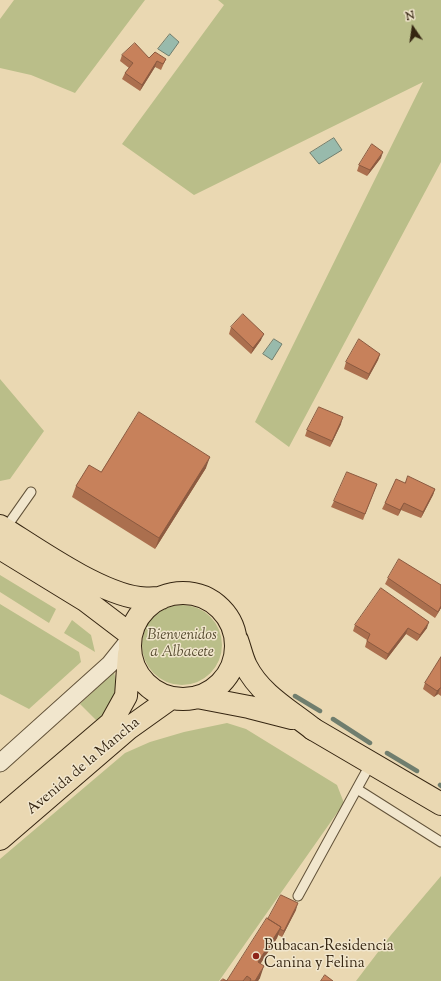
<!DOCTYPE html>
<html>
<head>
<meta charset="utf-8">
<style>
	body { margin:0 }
	#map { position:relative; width:441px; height:981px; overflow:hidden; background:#ead8b2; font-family:"Sorts Mill Goudy",serif }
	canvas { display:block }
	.north { position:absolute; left:393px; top:8px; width:40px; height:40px; -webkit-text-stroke:3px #f1e6cd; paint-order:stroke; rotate:347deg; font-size:11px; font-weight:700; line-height:16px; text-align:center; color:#352511 }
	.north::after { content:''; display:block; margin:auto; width:14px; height:18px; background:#352511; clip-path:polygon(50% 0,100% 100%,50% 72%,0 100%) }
</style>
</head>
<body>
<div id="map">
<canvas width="441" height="981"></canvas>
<div class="north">N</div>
</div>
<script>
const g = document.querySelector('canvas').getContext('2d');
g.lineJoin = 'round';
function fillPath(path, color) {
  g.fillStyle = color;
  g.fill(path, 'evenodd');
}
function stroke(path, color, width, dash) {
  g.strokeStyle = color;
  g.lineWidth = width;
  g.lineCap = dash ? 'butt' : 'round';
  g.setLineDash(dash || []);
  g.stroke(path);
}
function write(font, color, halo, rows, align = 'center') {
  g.font = font + ' "Sorts Mill Goudy",serif';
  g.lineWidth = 3;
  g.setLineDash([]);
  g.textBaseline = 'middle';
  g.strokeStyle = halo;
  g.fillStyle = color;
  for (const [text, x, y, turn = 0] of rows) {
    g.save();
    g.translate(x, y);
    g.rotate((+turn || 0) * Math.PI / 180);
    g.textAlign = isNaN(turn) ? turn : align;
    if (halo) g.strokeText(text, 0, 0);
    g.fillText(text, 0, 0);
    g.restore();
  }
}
fillPath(new Path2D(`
	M14 0H145L75 93 31 75 0 68V19Z
	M218 0H441V162L289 447 255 422 423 82 194 195 122 144 224 5Z
	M0 379 44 431 10 479 0 481Z
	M0 575 56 609 49 623 0 592Z
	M0 604 79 652 81 662 29 709 0 694Z
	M142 645a40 40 0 1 1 80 0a40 40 0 1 1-80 0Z
	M72 620 91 635 95 652 64 633Z
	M114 672C119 691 111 707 97 721L80 704Z
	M227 723 246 729 337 785 344 803 219 981H0V859L125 753 150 742 184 732Z
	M441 876V981H356L391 935Z`), '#babe89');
const water = new Path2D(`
	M170 34 179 42 169 56 158 49Z
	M334 138 342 150 319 164 310 153Z
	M274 339 282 344 272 360 263 354Z`);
fillPath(water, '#98baac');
stroke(water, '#707e6e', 1);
stroke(new Path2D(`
	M295 696 320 711
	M333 719 370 743
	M387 753 417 771
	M440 785 441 786`), '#707e6e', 4.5);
const service = new Path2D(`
	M5 529 31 492
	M357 789 441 842
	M298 896 371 763`);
const minor = new Path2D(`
	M0 763 110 664 130 639`);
const primary = new Path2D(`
	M0 526C37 549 97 592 139 598 146 599 154 598 161 598
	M0 548 85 600 131 635
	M130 646a53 53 0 1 1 106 0a53 53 0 1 1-106 0Z
	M237 640C240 648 242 658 246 666 260 694 289 710 313 729
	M197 697 249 707 292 718
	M0 818 111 723 126 696 129 654
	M0 839 129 728 171 698`);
const trunk = new Path2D(`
	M313 729 441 804`);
stroke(service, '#625239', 11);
stroke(minor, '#625239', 19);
stroke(primary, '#352511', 24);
stroke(trunk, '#352511', 24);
stroke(service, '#f1e6cd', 9);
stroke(minor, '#f1e6cd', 17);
stroke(primary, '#ead8b2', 22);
stroke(trunk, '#ead8b2', 22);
fillPath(new Path2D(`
	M122 55 149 58 166 59 161 70 155 67 140 91 122 79 125 73 129 68 120 61Z
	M381 158 367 176 357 171 359 165Z
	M231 327 261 340 251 354 229 334Z
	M380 354 378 360 367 380 344 369 346 362Z
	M341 424 330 447 305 436 307 430Z
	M206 468 155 549 72 497 76 486 101 472Z
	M405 483 435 489 433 495 421 518 401 510 398 516 382 509 385 503Z
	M377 484 363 520 331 507 334 501Z
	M388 578 441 585V608L435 618 385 584Z
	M355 625 427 628 417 641 406 634 386 660 365 647 367 640 353 631Z
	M441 657V696L438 694 434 697 423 689 425 683Z
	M296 910 282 937 278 935 277 938 260 964V978L258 981H227L268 919Z`), '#ab6f4e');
fillPath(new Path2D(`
	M157 61 155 67 140 91 142 85Z
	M383 152 381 158 367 176 370 170Z
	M264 334 261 340 251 354 253 348Z
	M380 354 378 360 367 380 369 374Z
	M343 417 341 424 330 447 332 441Z
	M210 457 206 468 155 549 159 538Z
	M435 489 433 495 421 518 423 512Z
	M404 503 401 510 398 516 400 510Z
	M441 606V608L435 618Z
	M429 622 427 628 417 641 420 635Z
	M408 628 406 634 386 660 388 654Z
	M440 688 438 694 434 697 437 691Z
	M298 903 296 910 282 937 284 931Z
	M281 927 277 938 254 974 258 962Z
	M264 966 260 978 258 981H255Z`), '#8b5a40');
const building = new Path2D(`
	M135 43 149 58 155 52 166 59 163 64 157 61 142 85 125 73 133 63 122 55Z
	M372 144 383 152 370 170 359 165Z
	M243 314 264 334 253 348 231 327Z
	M359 339 380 354 369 374 346 362Z
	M319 407 343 417 332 441 307 430Z
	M139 412 210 457 159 538 76 486 89 465 101 472Z
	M347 472 377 484 365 514 334 501Z
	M408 476 435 489 423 512 404 503 400 510 385 503 396 479 405 483Z
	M399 559 441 585V606L438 612 388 578Z
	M381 588 429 622 420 635 408 628 388 654 367 641 370 634 355 625Z
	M441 657V688H440L437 691 425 683Z
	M281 895 298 903 284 931 280 929 281 927 268 919Z
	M267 918 281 927 258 962 264 966 255 981H250L251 979 247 976 243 981H227Z
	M325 975 333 981H321Z
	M223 979 227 981H221Z`);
fillPath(building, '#c7815b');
stroke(building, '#8b5a40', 1);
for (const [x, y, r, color] of [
	[256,956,4,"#8f2418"]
]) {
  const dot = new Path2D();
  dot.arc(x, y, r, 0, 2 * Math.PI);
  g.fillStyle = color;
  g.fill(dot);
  stroke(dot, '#f1e6cd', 1.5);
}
write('italic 15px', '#564b2f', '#f1e6cd', [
	["Bienvenidos",182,636],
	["a Albacete",182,653]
]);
write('15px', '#352511', '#f1e6cd', [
	["Avenida de la Mancha",84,767,-40]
]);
write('15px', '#352511', '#f1e6cd', [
	["Bubacan-Residencia",264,947],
	["Canina y Felina",264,964]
], 'left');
</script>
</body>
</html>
